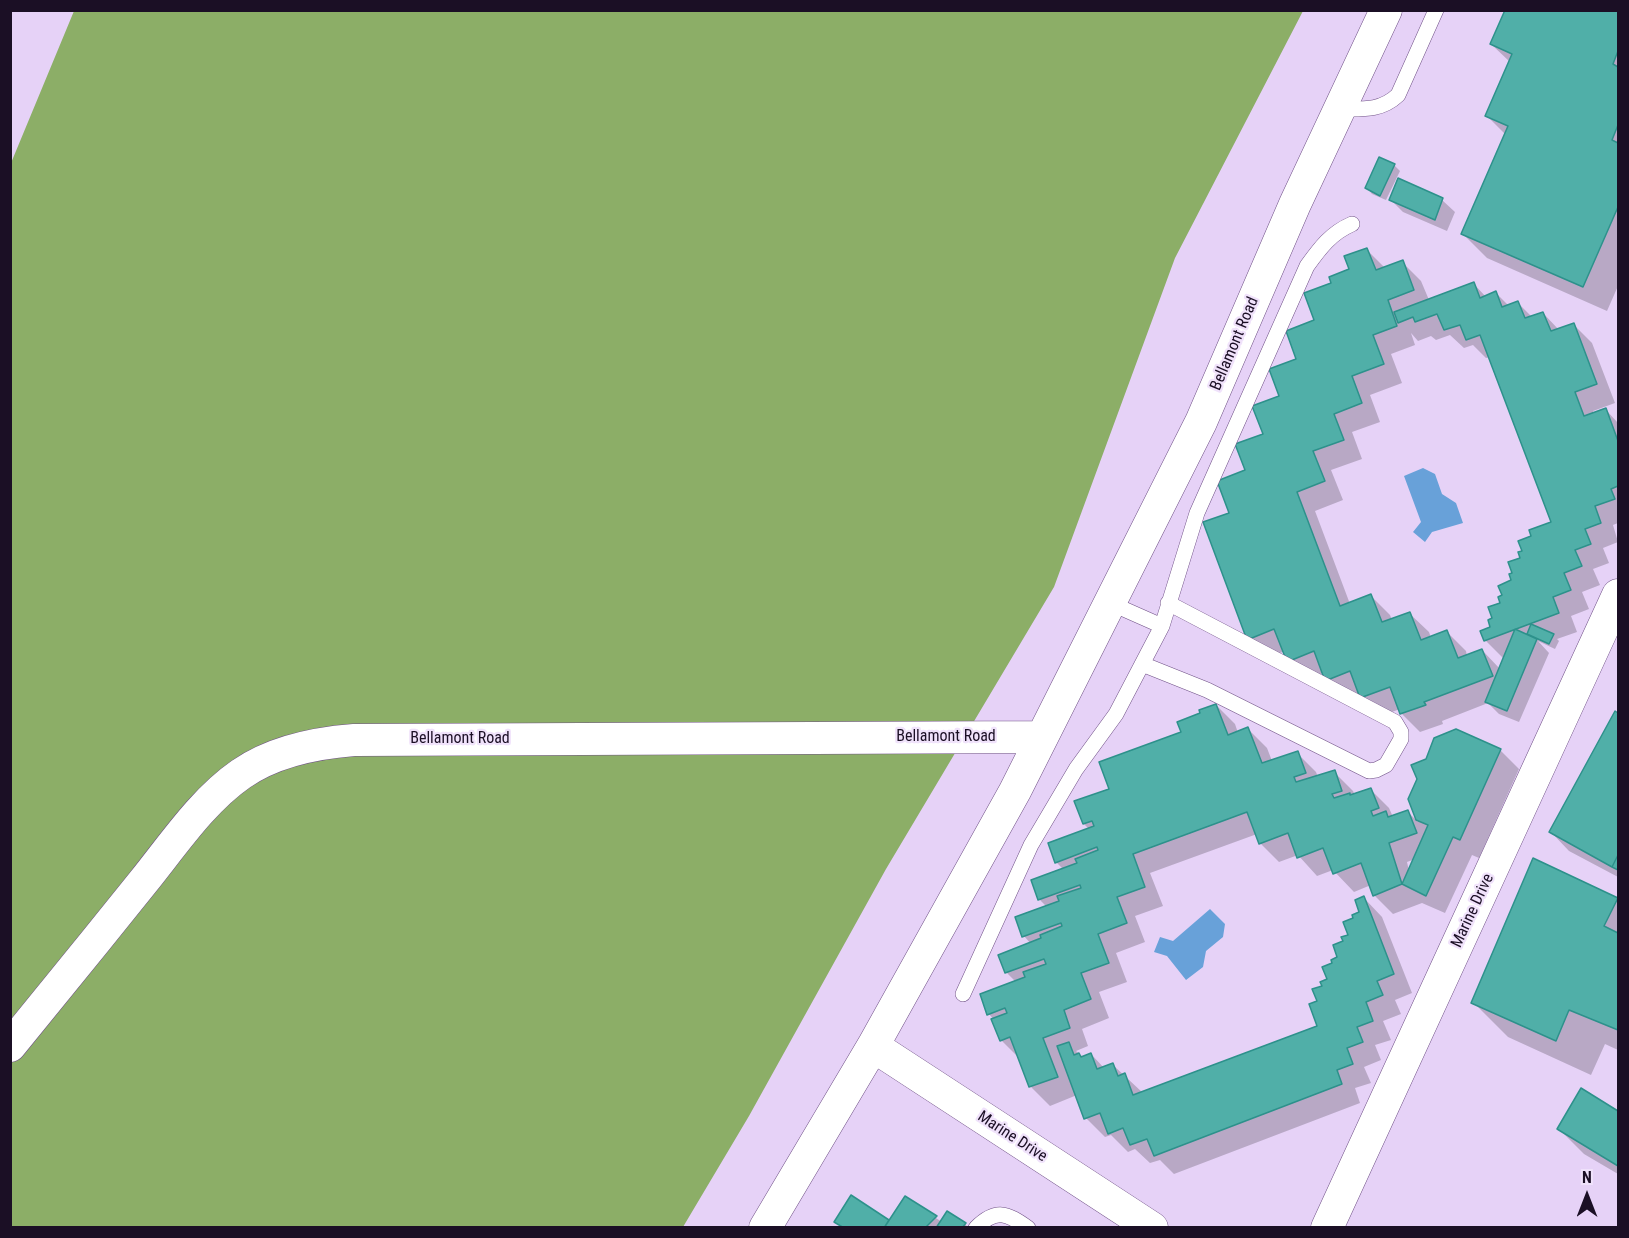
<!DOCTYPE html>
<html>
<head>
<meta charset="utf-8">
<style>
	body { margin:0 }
	#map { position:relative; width:1629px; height:1238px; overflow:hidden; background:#e6d2f7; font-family:"Roboto Condensed",sans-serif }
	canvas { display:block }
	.frame { position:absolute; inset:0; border:12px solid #1b0f25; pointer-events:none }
	.north { position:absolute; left:1557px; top:1166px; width:60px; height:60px; -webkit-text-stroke:4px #f0e2fb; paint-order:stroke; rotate:0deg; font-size:16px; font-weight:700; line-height:24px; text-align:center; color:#1b0f25 }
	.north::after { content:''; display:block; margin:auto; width:21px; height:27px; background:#1b0f25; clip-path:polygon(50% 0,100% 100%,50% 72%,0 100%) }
</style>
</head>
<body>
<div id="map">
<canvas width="1629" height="1238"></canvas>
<div class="frame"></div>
<div class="north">N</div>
</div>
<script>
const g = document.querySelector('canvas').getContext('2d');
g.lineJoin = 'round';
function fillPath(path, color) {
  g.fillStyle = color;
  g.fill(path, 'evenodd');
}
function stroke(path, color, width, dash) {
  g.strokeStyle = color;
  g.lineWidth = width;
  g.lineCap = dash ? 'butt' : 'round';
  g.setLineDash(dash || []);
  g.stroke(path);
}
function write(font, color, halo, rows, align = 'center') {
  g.font = font + ' "Roboto Condensed",sans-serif';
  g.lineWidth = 4.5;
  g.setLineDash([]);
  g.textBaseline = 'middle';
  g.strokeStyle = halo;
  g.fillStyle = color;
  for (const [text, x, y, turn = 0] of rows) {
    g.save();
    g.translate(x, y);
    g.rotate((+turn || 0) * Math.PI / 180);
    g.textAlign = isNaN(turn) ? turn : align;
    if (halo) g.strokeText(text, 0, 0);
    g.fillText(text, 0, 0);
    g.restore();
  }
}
fillPath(new Path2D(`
	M74 11H1303L1175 258 1054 587 886 869 749 1116 683 1227 11 1228V163Z`), '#8cae67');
fillPath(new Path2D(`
	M1423 468 1435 474 1442 494 1456 503 1463 523 1432 532 1425 542 1413 532 1421 522 1404 476Z
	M1210 909 1225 924 1223 937 1206 951 1203 967 1186 980 1167 956 1154 952 1160 937 1173 941Z`), '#68a1d9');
fillPath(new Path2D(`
	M1506 10H1618V286L1607 311 1487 258 1462 233 1506 135 1486 115 1510 62 1491 44Z
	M1394 165 1400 171 1386 200 1372 194 1367 188Z
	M1391 200H1442L1455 212 1447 231 1403 212Z
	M1367 250 1385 268 1402 262 1421 281 1429 300 1473 283 1486 297 1496 293 1509 306 1518 303 1532 317 1543 313 1559 330 1573 324 1592 343 1615 403 1593 411 1594 414 1606 410 1618 423V523L1613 525 1618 542 1603 548 1609 563 1593 569 1600 585 1582 592 1589 609 1571 616 1577 632 1557 639 1559 641 1555 649 1538 641 1549 653 1519 722 1499 714 1488 703 1442 721 1443 724 1420 732 1401 713 1400 709 1381 716 1362 697 1360 693 1345 699 1323 673 1307 680 1285 651 1267 658 1248 639 1231 514 1247 471 1333 284 1351 270ZM1411 333 1418 341 1431 336 1436 340 1450 335 1464 348 1473 345 1486 358 1490 357 1553 523 1533 537 1524 552 1513 581 1503 596 1492 628 1485 640 1504 659 1500 669 1482 650 1467 656 1466 651 1447 632 1431 638 1429 632 1410 614 1392 620 1390 615 1371 596 1350 604 1315 511 1343 500 1331 470 1362 459 1352 432 1380 422 1370 395 1402 383 1391 354 1415 345Z
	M1216 705 1235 724 1238 733 1248 729 1267 748 1272 761 1297 753 1316 772 1318 777 1334 772 1353 791 1355 795 1370 789 1389 808 1393 817 1408 812 1418 822 1409 799 1500 750 1519 769 1479 858 1472 855 1445 913 1422 903 1393 914 1374 895 1371 885 1354 892 1333 870 1317 876 1298 855 1279 862 1260 843 1257 834 1150 873 1163 906 1135 916 1145 942 1116 953 1127 982 1099 992 1109 1018 1082 1029 1088 1046 1076 1051 1083 1057 1091 1054 1104 1068 1113 1065 1143 1093 1319 1026V1002L1324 987 1329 980 1334 964 1339 958 1355 919 1361 913 1364 898 1382 917 1412 993 1395 1000 1401 1014 1383 1021 1391 1040 1375 1045 1381 1060 1364 1067 1371 1083 1355 1088 1360 1103 1174 1174 1160 1160 1150 1163 1135 1149 1128 1152 1111 1135 1105 1137 1086 1118 1077 1095 1050 1106 1031 1087 1020 1059 1001 1040 994 1020 989 1014 1016 982 1007 973 1000 955 1031 944 1024 936 1047 907 1040 900 1033 881 1064 870 1056 862 1089 829 1084 824 1111 790ZM1415 859 1409 871 1407 862Z
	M1616 713 1618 715V877L1569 851 1551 832Z
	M1534 860 1618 900V1050L1605 1044 1591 1075 1508 1037 1473 1002Z
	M1581 1090 1618 1113V1174L1584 1154 1559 1129Z
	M852 1197 890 1222 905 1198 942 1222 965 1224 968 1228H842L836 1222Z`), '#0003');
const building = new Path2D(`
	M1505 10H1618V51L1613 64 1618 67V125L1612 140 1618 143V207L1583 287 1461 234 1508 126 1485 116 1512 54 1490 44Z
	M1379 157 1395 164 1380 196 1365 188Z
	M1398 178 1443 198 1435 220 1389 200Z
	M1367 248 1376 270 1403 260 1414 290 1388 300 1397 326 1373 335 1384 364 1352 376 1362 403 1334 414 1344 440 1313 451 1325 481 1297 492 1340 606 1371 594 1382 622 1410 612 1421 640 1447 630 1458 658 1482 649 1493 676 1424 702 1426 705 1400 714 1390 687 1360 698 1350 671 1325 681 1314 651 1287 662 1274 629 1247 640 1203 522 1229 513 1217 481 1245 470 1235 444 1263 434 1252 406 1279 396 1269 369 1296 359 1286 331 1314 320 1304 293 1331 283 1329 277 1349 269 1344 256Z
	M1474 282 1480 298 1496 291 1502 307 1518 301 1525 318 1543 312 1551 331 1574 323 1597 384 1575 392 1584 416 1606 408 1618 441V486L1611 489 1615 499 1595 506 1601 523 1585 529 1591 544 1575 550 1582 566 1564 573 1571 590 1553 597 1559 613 1484 641 1480 631 1490 627 1488 620 1492 618 1488 607 1500 603 1498 597 1502 595 1498 586 1511 580 1509 574 1512 573 1508 562 1520 558 1518 552 1522 551 1518 541 1531 536 1529 530 1551 522 1480 335 1466 340 1460 325 1444 330 1437 314 1415 322 1413 317 1398 323 1394 312Z
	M1531 624 1554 634 1549 644 1527 634Z
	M1515 629 1537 639 1507 711 1485 702Z
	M1216 704 1228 735 1248 727 1262 763 1298 751 1306 773 1294 777 1296 782 1335 770 1342 791 1332 794 1334 798 1350 793V795L1371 788 1379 808 1371 811 1373 816 1386 811 1388 817 1408 810 1417 833 1389 843 1402 884 1373 896 1361 863 1333 874 1323 848 1297 858 1288 833 1259 844 1247 812 1133 854 1145 887 1117 897 1127 923 1098 934 1109 963 1081 973 1091 999 1064 1010 1070 1028 1043 1038 1058 1077 1029 1087 1010 1037 1000 1041 991 1019 1007 1013 1005 1008 987 1015 980 994 1025 977 1023 972 1046 964 1044 959 1005 973 998 955 1041 938 1040 935 1062 926 1061 923 1022 937 1015 917 1059 901 1057 896 1081 888 1080 885 1038 900 1031 880 1077 863 1075 859 1098 850 1097 847 1055 863 1048 843 1094 826 1092 821 1083 824 1074 801 1109 789 1099 762 1181 732 1177 722 1200 713 1199 710Z
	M1615 711 1618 713V855L1612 867 1549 832Z
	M1456 729 1501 749 1460 840 1453 837 1426 896 1402 884 1428 825 1416 820 1408 799 1417 779 1411 765 1426 759 1434 738Z
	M1618 855V870L1612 867Z
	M1533 858 1618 898 1604 926 1618 933V1030L1569 1010 1556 1041 1471 1003Z
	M1364 896 1394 974 1377 981 1383 995 1366 1002 1373 1021 1357 1027 1363 1042 1347 1048 1353 1064 1337 1070 1342 1084 1154 1156 1147 1139 1130 1145 1123 1128 1108 1134 1100 1113 1084 1119 1057 1046 1069 1042 1074 1055 1079 1053 1081 1057 1091 1053 1097 1069 1113 1063 1118 1076 1125 1073 1133 1095 1317 1026 1309 1004 1317 1001 1312 989 1322 986 1320 982 1327 979 1322 967 1332 963 1331 960 1337 957 1333 945 1343 941 1341 937 1348 935 1343 922 1353 918 1352 915 1359 912 1355 900Z
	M1581 1088 1618 1111V1166L1557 1129Z
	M851 1195 889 1220 884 1228H844L834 1222Z
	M905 1196 937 1216 925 1228H884Z
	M947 1211 966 1223 962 1228H936Z`);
fillPath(building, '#50afa8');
stroke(building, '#2d918b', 1.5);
const lane = new Path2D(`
	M1341 109C1363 109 1381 111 1398 95L1436 10
	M1110 603 1162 626
	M1142 664 1207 690 1369 771 1376 770 1386 765 1401 739V732L1395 722 1168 603
	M963 994 1031 845 1076 769 1116 714 1162 626 1197 513 1307 266C1320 248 1331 233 1352 224
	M976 1228C996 1208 1007 1213 1028 1228`);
const street = new Path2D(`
	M10 1046C55 991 99 937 143 882 173 845 202 801 241 774 274 751 315 743 354 740L1042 737
	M873 1046 1152 1228
	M765 1228 873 1046 1015 791 1201 422 1295 204 1386 10
	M1327 1228 1618 595`);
stroke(lane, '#6f5086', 16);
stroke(street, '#6f5086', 33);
stroke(lane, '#fff', 15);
stroke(street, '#fff', 32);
write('16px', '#1b0f25', '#f0e2fb', [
	["Bellamont Road",1235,344,-67],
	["Bellamont Road",946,737],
	["Bellamont Road",460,739],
	["Marine Drive",1473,911,-65],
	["Marine Drive",1012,1137,33]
]);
</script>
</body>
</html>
